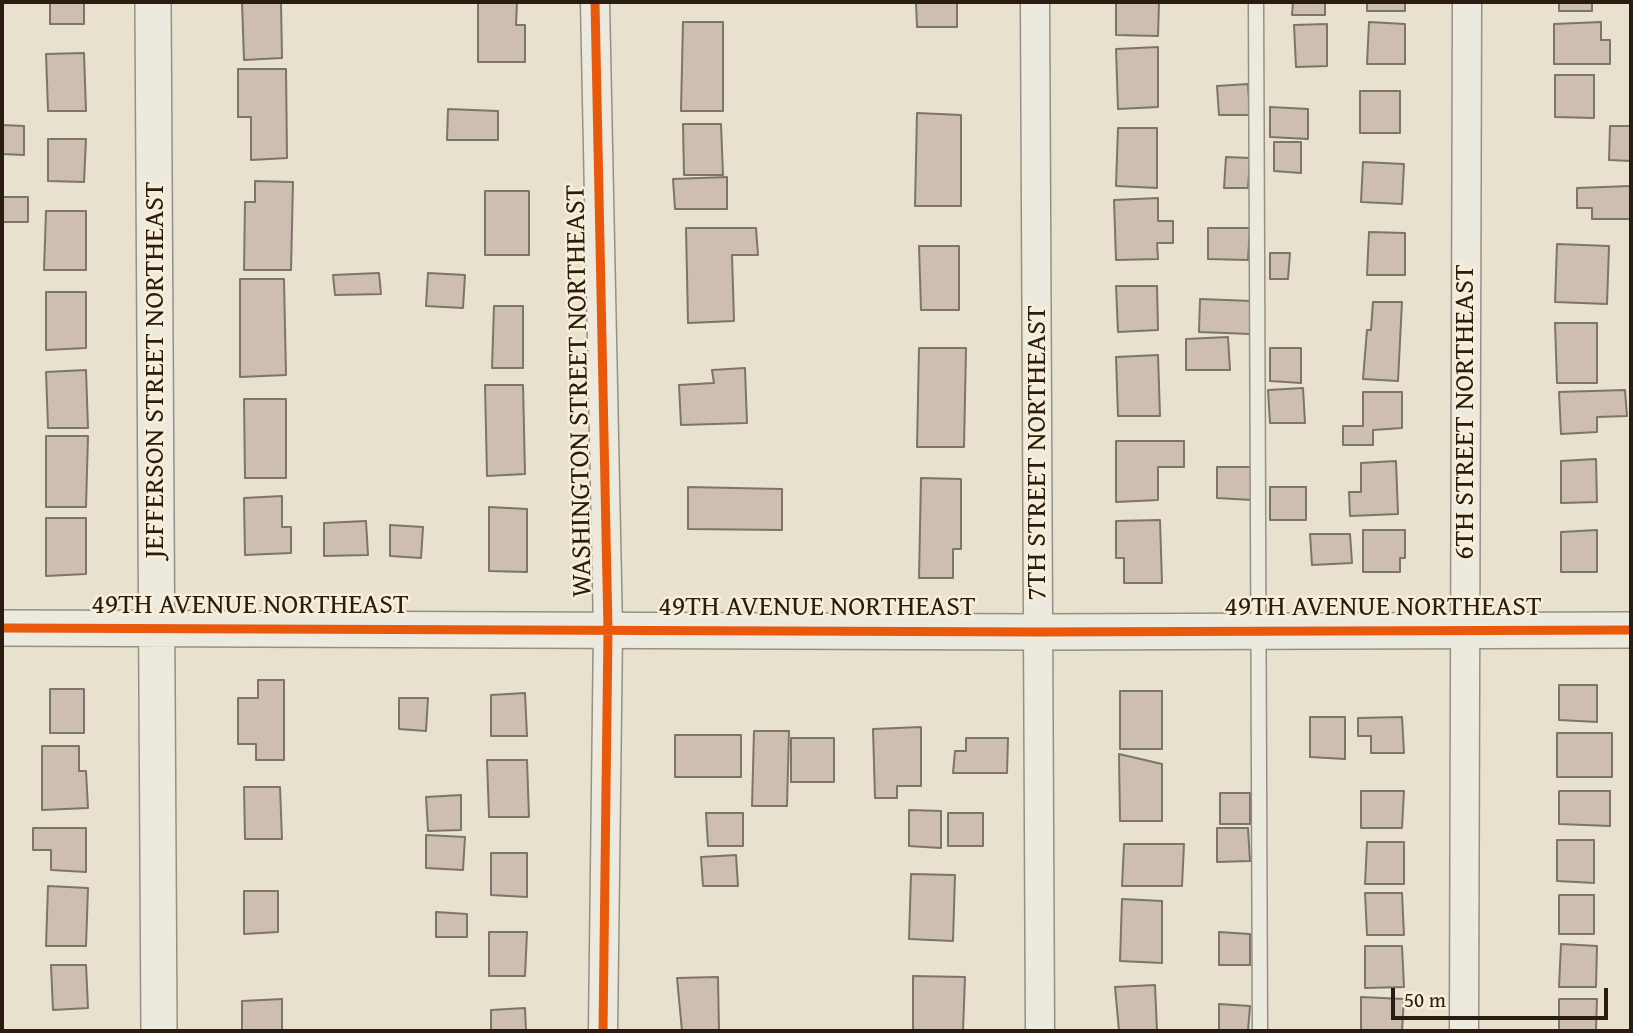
<!DOCTYPE html>
<html>
<head>
<meta charset="utf-8">
<style>
	body { margin:0 }
	#map { position:relative; width:1633px; height:1033px; overflow:hidden; background:#e8e1ce; font-family:"Gentium Book Plus",serif }
	canvas { display:block }
	.frame { position:absolute; inset:0; border:4px solid #2a1c10; pointer-events:none }
	.scale { position:absolute; left:1391px; top:988px; width:217px; height:32px; box-sizing:border-box; border:4px solid #2a1c10; border-top:0; padding-left:9px; font-size:21px; line-height:24px; white-space:nowrap; color:#2a1c10; -webkit-text-stroke:5px #f7efd8; paint-order:stroke }
</style>
</head>
<body>
<div id="map">
<canvas width="1633" height="1033"></canvas>
<div class="frame"></div>
<div class="scale">50 m</div>
</div>
<script>
const g = document.querySelector('canvas').getContext('2d');
g.lineJoin = 'round';
function fillPath(path, color) {
  g.fillStyle = color;
  g.fill(path, 'evenodd');
}
function stroke(path, color, width, dash) {
  g.strokeStyle = color;
  g.lineWidth = width;
  g.lineCap = dash ? 'butt' : 'round';
  g.setLineDash(dash || []);
  g.stroke(path);
}
function write(font, color, halo, rows, align = 'center') {
  g.font = font + ' "Gentium Book Plus",serif';
  g.lineWidth = 5;
  g.setLineDash([]);
  g.textBaseline = 'middle';
  g.strokeStyle = halo;
  g.fillStyle = color;
  for (const [text, x, y, turn = 0] of rows) {
    g.save();
    g.translate(x, y);
    g.rotate((+turn || 0) * Math.PI / 180);
    g.textAlign = isNaN(turn) ? turn : align;
    if (halo) g.strokeText(text, 0, 0);
    g.fillText(text, 0, 0);
    g.restore();
  }
}
const building = new Path2D(`
	M50 2H84V24H50Z
	M242 2H281L282 58 244 60Z
	M478 2H517L516 25H525V62H478Z
	M916 2H957V27H917Z
	M1116 2H1159L1158 36 1116 35Z
	M1293 2H1325V15H1292Z
	M1367 2H1405V11H1367Z
	M1559 2H1592V11H1559Z
	M683 22H723V111H681Z
	M1369 22 1405 24V64H1367Z
	M1601 22V40H1610V64H1554V24Z
	M1327 24V66L1296 67 1294 25Z
	M1158 47V107L1118 109 1116 49Z
	M84 53 86 111H48L46 54Z
	M238 69H286L287 158 251 160V117H238Z
	M1555 75H1594V118L1555 117Z
	M1248 84 1250 115H1219L1217 86Z
	M1360 91H1400V133H1360Z
	M1270 107 1308 109V139L1270 137Z
	M448 109 498 111V140H447Z
	M917 113 961 115V206H915Z
	M683 124H721L723 175H684Z
	M2 125 24 126V155L2 154Z
	M1610 126H1631V161L1609 160Z
	M1118 128H1157V188L1116 186Z
	M48 139H86L84 182 48 181Z
	M1274 142H1301V173L1274 171Z
	M1226 157 1250 158 1248 188H1224Z
	M1363 162 1404 164 1402 204 1361 202Z
	M727 177V209H675L673 179Z
	M255 181 293 182 291 270H244L245 202H255Z
	M1631 186V219H1592V208H1577V188Z
	M485 191H529V255H485Z
	M2 197H28V222H2Z
	M1158 198V221H1173V243H1157L1158 259 1116 260 1114 200Z
	M46 211H86V270H44Z
	M686 228H756L758 255H732L734 321 688 323Z
	M1208 228H1250L1248 260 1208 259Z
	M1369 232 1405 233V275H1367Z
	M1557 244 1609 246 1607 304 1555 302Z
	M919 246H959V310H921Z
	M1270 253H1290L1288 279H1270Z
	M379 273 381 294 335 295 333 275Z
	M428 273 465 275 463 308 426 306Z
	M240 279H284L286 375 240 377Z
	M1116 286H1157L1158 330 1118 332Z
	M46 292H86V348L46 350Z
	M1200 299 1252 301 1250 334 1199 332Z
	M1373 302H1402L1398 381 1363 379 1367 330H1371Z
	M494 306H523V368H492Z
	M1555 323H1597V383H1557Z
	M1228 337 1230 370H1186V339Z
	M919 348H966L964 447H917Z
	M1270 348H1301V383L1270 381Z
	M1158 355 1160 416H1118L1116 357Z
	M745 368 747 423 681 425 679 385 714 383 712 370Z
	M86 370 88 428H48L46 372Z
	M485 385H523L525 474 487 476Z
	M1303 388 1305 423H1270L1268 390Z
	M1625 390 1627 416 1597 417V432L1561 434 1559 392Z
	M1363 392H1402V428L1373 430V445H1343V426H1363Z
	M244 399H286V478H245Z
	M46 436H88L86 507H46Z
	M1116 441H1184V467H1158V500L1116 502Z
	M1596 459 1597 502 1561 503V461Z
	M1396 461 1398 514 1350 516 1349 492H1361V463Z
	M1217 467H1252V500L1217 498Z
	M921 478 961 479V549H953V578H919Z
	M688 487 782 489V530L688 529Z
	M1270 487H1306V520H1270Z
	M282 496V527H291V553L245 555 244 498Z
	M489 507 527 509V572L489 571Z
	M46 518H86V574L46 576Z
	M1160 520 1162 583H1124V558H1116V521Z
	M366 521 368 555 324 556V523Z
	M390 525 423 527 421 558 390 556Z
	M1363 530H1405V558H1400V572H1363Z
	M1597 530V572H1561V532Z
	M1310 534H1350L1352 563 1312 565Z
	M258 680H284V760H256V744H238V698H258Z
	M1559 685H1597V722L1559 720Z
	M50 689H84V733H50Z
	M1120 691H1162V749H1120Z
	M525 693 527 736H491V695Z
	M399 698H428L426 731 399 729Z
	M1310 717H1345V759L1310 757Z
	M1402 717 1404 753H1371V736H1358V718Z
	M921 727V786H897V798H875L873 729Z
	M754 731H789L787 806H752Z
	M1557 733H1612V777H1557Z
	M675 735H741V777H675Z
	M791 738H834V782H791Z
	M966 738H1008L1007 773H953L955 751H966Z
	M42 746H79V771H86L88 808 42 810Z
	M1119 754 1162 764V821H1120Z
	M487 760H527L529 817H489Z
	M244 787H280L282 839H245Z
	M1361 791H1404L1402 828H1361Z
	M1559 791H1610V826L1559 824Z
	M1220 793H1250V824H1220Z
	M461 795V830L428 831 426 797Z
	M909 810 941 811V848L909 846Z
	M706 813H743V846H708Z
	M948 813H983V846H948Z
	M33 828H86V872L51 870V850H33Z
	M1217 828H1248L1250 861 1217 862Z
	M426 835 465 837 463 870 426 868Z
	M1557 840H1594V883L1557 881Z
	M1367 842H1404V884H1365Z
	M1124 844H1184L1182 886H1122Z
	M491 853H527V897L491 895Z
	M736 855 738 886H703L701 857Z
	M911 874 955 875 953 941 909 939Z
	M48 886 88 888 86 946H46Z
	M244 891H278V932L244 934Z
	M1365 893H1402L1404 935H1367Z
	M1559 895H1594V934H1559Z
	M1122 899 1162 901V963L1120 961Z
	M436 912 467 914V937H436Z
	M489 932H527L525 976H489Z
	M1219 932 1250 934V965H1219Z
	M1561 944 1597 946 1596 987H1559Z
	M1365 946H1402L1404 987 1365 988Z
	M51 965H86L88 1008 53 1010Z
	M913 976 965 977 963 1031H913Z
	M718 977 719 1031H682L677 978Z
	M1155 985 1157 1031H1119L1115 987Z
	M1361 997 1404 999 1402 1031H1361Z
	M282 999V1031H242V1001Z
	M1559 999H1597L1596 1031H1559Z
	M1219 1004 1250 1006 1248 1031H1219Z
	M525 1008 526 1031H491V1010Z
	M44 1030H81V1031H44Z`);
fillPath(building, '#cebdb1');
stroke(building, '#7b756a', 2);
const service = new Path2D(`
	M1256 2 1260 1031`);
const minor = new Path2D(`
	M595 2 608 630 603 1031
	M1035 2 1040 1031
	M1464 1031 1467 2`);
const tertiary = new Path2D(`
	M153 2 159 1031
	M2 628 1039 632 1631 630`);
stroke(service, '#969084', 17);
stroke(minor, '#969084', 31);
stroke(tertiary, '#969084', 38);
stroke(service, '#ece9df', 14);
stroke(minor, '#ece9df', 28);
stroke(tertiary, '#ece9df', 35);
stroke(new Path2D(`
	M595 2 608 630 603 1031
	M2 628 1039 632 1631 630`), '#e8590c', 9);
write('28px', '#2a1c10', '#f7efd8', [
	["JEFFERSON STREET NORTHEAST",156,370,-90],
	["WASHINGTON STREET NORTHEAST",580,391,-91],
	["6TH STREET NORTHEAST",1466,412,-90],
	["7TH STREET NORTHEAST",1038,453,-90],
	["49TH AVENUE NORTHEAST",250,606],
	["49TH AVENUE NORTHEAST",817,608],
	["49TH AVENUE NORTHEAST",1383,608]
]);
</script>
</body>
</html>
